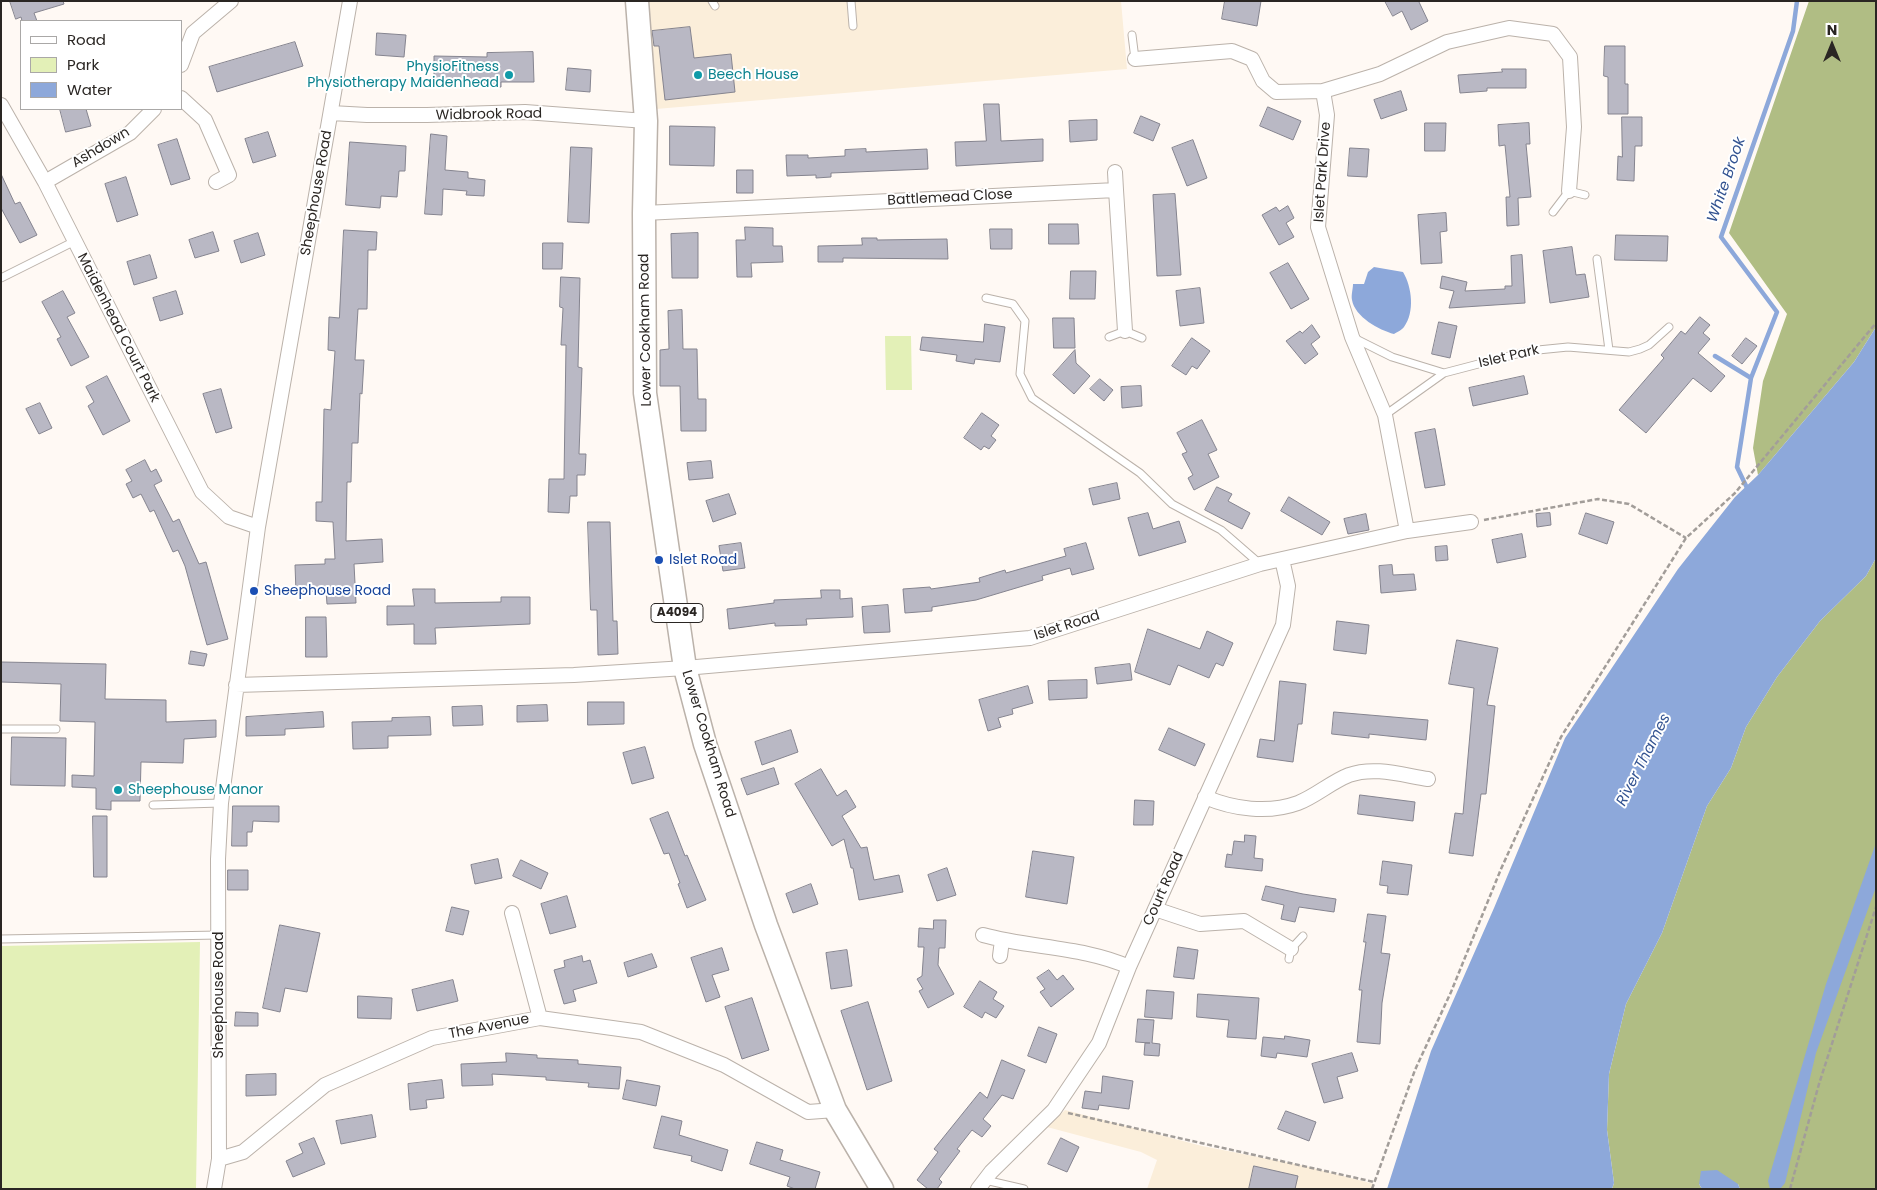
<!DOCTYPE html>
<html>
<head>
<meta charset="utf-8">
<style>
	body { margin:0 }
	#map { position:relative; width:1877px; height:1190px; overflow:hidden; background:#fff9f4; font-family:Poppins,sans-serif }
	canvas { display:block }
	.frame { position:absolute; inset:0; border:2px solid #2a2623; pointer-events:none }
	.legend { position:absolute; left:20px; top:20px; width:162px; height:90px; box-sizing:border-box; background:#fff; border:1px solid #aaa8a7; margin:0; padding:6px 9px; list-style:none; font-size:15px; color:#2a2623 }
	.legend li { display:flex; align-items:center; gap:10px; height:25px }
	.legend b { width:25px; border:1px solid #aaa8a7 }
	.north { position:absolute; left:1807px; top:20px; width:50px; height:50px; -webkit-text-stroke:4px #fff; paint-order:stroke; rotate:0deg; font-size:14px; font-weight:700; line-height:20px; text-align:center; color:#2a2623 }
	.north::after { content:''; display:block; margin:auto; width:18px; height:22px; background:#2a2623; clip-path:polygon(50% 0,100% 100%,50% 72%,0 100%) }
</style>
</head>
<body>
<div id="map">
<canvas width="1877" height="1190"></canvas>
<div class="frame"></div>
<ul class="legend">
<li><b style="height:6px;background:#fff"></b>Road</li>
<li><b style="height:14px;background:#e3f0b7"></b>Park</li>
<li><b style="height:14px;background:#8da8da"></b>Water</li>
</ul>
<div class="north">N</div>
</div>
<script>
const g = document.querySelector('canvas').getContext('2d');
g.lineJoin = 'round';
function fillPath(path, color) {
  g.fillStyle = color;
  g.fill(path, 'evenodd');
}
function stroke(path, color, width, dash) {
  g.strokeStyle = color;
  g.lineWidth = width;
  g.lineCap = dash ? 'butt' : 'round';
  g.setLineDash(dash || []);
  g.stroke(path);
}
function write(font, color, halo, rows, align = 'center') {
  g.font = font + ' Poppins,sans-serif';
  g.lineWidth = 4;
  g.setLineDash([]);
  g.textBaseline = 'middle';
  g.strokeStyle = halo;
  g.fillStyle = color;
  for (const [text, x, y, turn = 0] of rows) {
    g.save();
    g.translate(x, y);
    g.rotate((+turn || 0) * Math.PI / 180);
    g.textAlign = isNaN(turn) ? turn : align;
    if (halo) g.strokeText(text, 0, 0);
    g.fillText(text, 0, 0);
    g.restore();
  }
}
fillPath(new Path2D(`
	M647 1H1121L1127 69 656 109Z
	M1065 1110 1202 1146 1305 1166 1374 1184 1373 1189H1147L1157 1160 1141 1152 1047 1127Z`), '#fbeeda');
fillPath(new Path2D(`
	M885 336H911L912 390H886Z
	M200 942 196 1189H1V946Z`), '#e3f0b7');
fillPath(new Path2D(`
	M1809 1H1876V327L1854 362 1758 475 1753 448 1763 381 1787 314 1729 233Z
	M1876 558V1189H1740L1738 1184H1699L1702 1189H1612L1614 1183 1607 1130 1609 1074 1626 1004 1662 933 1707 806 1731 768 1746 727 1777 677 1820 621 1866 576Z`), '#b0bd84');
fillPath(new Path2D(`
	M1374 267 1403 272C1412 287 1415 312 1404 327 1402 330 1397 332 1394 334 1379 330 1355 317 1352 300 1351 295 1353 289 1353 284H1364L1368 272Z
	M1876 327V558L1866 576 1820 621 1777 677 1746 727 1731 768 1707 806 1662 933 1626 1004 1609 1074 1607 1130 1614 1183 1612 1189H1387L1431 1051 1494 908 1565 738 1678 569 1735 497 1758 475 1854 362Z
	M1876 843V887L1816 1053 1785 1183 1780 1189H1770L1768 1181 1826 984Z
	M1717 1170 1738 1184 1740 1189H1702L1699 1184 1701 1171Z`), '#8da8da');
stroke(new Path2D(`
	M1715 356 1751 378
	M1748 490 1737 467 1751 378 1777 312 1721 237 1793 31 1797 1`), '#8da8da', 4.5);
const building = new Path2D(`
	M10 1H63L64 4 34 13 37 21H22L21 17 16 19Z
	M1225 1H1261L1257 26 1222 19Z
	M1385 1H1420L1419 2 1428 21 1411 30 1402 11 1393 16Z
	M690 27 694 58 731 54 735 92 665 100 659 46H654L652 31Z
	M377 33 406 35 404 57 376 55Z
	M295 42 303 66 217 92 209 67Z
	M1605 46H1625V84H1628V114H1608V77L1604 76Z
	M533 52 534 82H501V87H483V80L434 79V56L487 57V53Z
	M568 68 591 70 590 92 566 90Z
	M1502 69H1526V88H1487V91L1460 93 1458 75 1502 72Z
	M1401 91 1407 110 1381 119 1374 100Z
	M984 104H999L1001 141 1043 139V161L956 166 955 142 986 141Z
	M1268 107 1301 121 1293 140 1260 126Z
	M60 109H86L91 126 66 132Z
	M1141 116 1160 124 1153 141 1134 133Z
	M1622 117H1642V146H1635L1634 181 1617 180 1618 156 1622 157Z
	M1097 120V140L1070 142 1069 121Z
	M1425 123H1446L1445 151H1425Z
	M1529 123 1530 144H1526L1531 197 1518 198 1519 225 1507 226 1506 197H1510L1505 145 1499 146 1498 125Z
	M670 126 715 127 714 166 670 165Z
	M268 132 276 156 253 163 245 139Z
	M431 134 447 136 445 170 468 172V178L485 180 484 196 466 195 467 191 443 189 442 215 425 214Z
	M177 139 190 179 171 185 158 145Z
	M1193 140 1207 178 1187 186 1172 148Z
	M350 142 406 146 405 171H399L397 197 381 196 380 208 346 205Z
	M571 147 592 148 589 223 568 222Z
	M1350 148 1369 149 1367 177 1348 176Z
	M866 149V152L927 149 928 169 831 173V177L816 178V175L787 176 786 155H808V158L845 156V150Z
	M737 170H753V193H737Z
	M1 174 15 204 20 202 37 235 20 243 1 208Z
	M126 177 138 215 117 222 105 184Z
	M1175 194 1181 275 1157 276 1153 195Z
	M1288 206 1294 218 1286 223 1294 237 1279 245 1262 215 1276 207 1279 211Z
	M1446 213 1447 231 1440 232 1442 263 1421 264 1418 215Z
	M1049 224H1078L1079 244H1049Z
	M745 227 773 228V246H782L783 262 751 263 752 277H737L736 240H745Z
	M990 229H1012V249H991Z
	M344 230 377 232 376 250H368L367 309H358L355 360H364L362 394 360 393 358 443H352L351 482H347L346 541 382 539 383 562 354 564 356 603 327 604 326 591 296 592 295 565 325 564V559H335L333 522 316 521V502H322L324 409 331 410 335 351 328 350 329 317 339 318Z
	M213 232 219 251 195 258 189 240Z
	M258 233 265 255 241 263 234 241Z
	M698 233V278H672L671 234Z
	M1616 235 1668 236 1667 261 1615 260Z
	M862 238H877V240L947 239 948 259 843 258V262H818V246L862 245Z
	M543 243H563L562 269H543Z
	M1572 247 1576 275 1585 274 1589 297 1550 303 1543 251Z
	M150 255 157 278 134 285 127 262Z
	M1522 255 1525 303 1449 308 1454 291 1440 288 1442 276 1467 282 1465 291 1505 289V286H1512L1511 256Z
	M1288 263 1309 299 1291 309 1270 273Z
	M1071 271H1096L1095 299H1070Z
	M561 277 580 278 578 367 582 368 579 454H586L585 475H577V496H570L569 513 548 512 549 479H564L566 345H561L563 308 560 307Z
	M1200 288 1204 323 1180 326 1176 291Z
	M63 291 75 313 67 317 89 357 71 366 57 339 61 337 42 302Z
	M176 291 183 314 160 321 153 298Z
	M682 310 683 349H697L698 399H706V431H681L680 386H660V350L669 349 668 311Z
	M1700 317 1710 325 1703 333 1710 339 1698 353 1725 376 1711 392 1693 378 1646 433 1619 410 1664 358 1661 355 1681 331 1685 334Z
	M1053 318H1074L1075 348H1054Z
	M1439 322 1457 326 1450 358 1432 354Z
	M985 324 1005 327 1000 362 975 359 974 364 956 361 957 355 920 350 922 337 983 342Z
	M1312 325 1320 337 1311 344 1318 354 1305 364 1286 341 1300 331 1302 333Z
	M1192 338 1210 351 1197 369 1192 366 1186 375 1172 366Z
	M1746 338 1757 346 1742 364 1732 356Z
	M1075 350 1076 363 1090 376 1074 394 1053 375Z
	M107 376 130 421 103 435 88 406 94 402 86 387Z
	M1524 376 1528 394 1473 406 1469 388Z
	M1100 379 1113 390 1104 401 1090 389Z
	M1141 386 1142 406 1122 408 1121 387Z
	M221 389 232 428 216 433 203 394Z
	M40 403 52 428 39 434 26 409Z
	M982 413 999 425 991 436 996 440 989 449 984 446 981 450 964 438Z
	M1202 420 1217 450 1208 454 1219 477 1194 490 1188 478 1193 475 1182 454 1187 452 1177 433Z
	M1435 429 1445 485 1425 488 1415 433Z
	M145 460 151 472 156 469 162 481 154 485 173 522 179 519 199 564 206 562 228 639 207 645 185 566 178 550 173 552 154 510 150 512 141 494 133 498 126 484 132 481 126 470Z
	M711 461 713 478 689 480 687 463Z
	M1117 483 1120 499 1093 505 1089 489Z
	M1217 487 1232 494 1228 501 1250 513 1242 529 1205 510Z
	M729 494 736 514 713 522 706 501Z
	M1289 497 1330 522 1322 535 1281 511Z
	M1148 513 1153 529 1179 521 1186 542 1139 556 1128 518Z
	M1550 513 1551 525 1537 527 1536 514Z
	M1586 513 1614 522 1607 544 1579 534Z
	M1366 514 1369 530 1348 534 1344 519Z
	M588 522H610L613 621H617L618 654 598 655 597 610H591Z
	M1522 534 1526 557 1497 563 1492 540Z
	M741 543 745 568 723 571 719 546Z
	M1086 543 1094 569 1072 575 1070 568 1042 576 1043 580 976 600 932 607V611L905 613 903 589 930 587 931 589 980 582 979 578 1005 570 1006 573 1066 556 1064 549Z
	M1447 546 1448 560 1436 561 1435 547Z
	M1392 565 1393 575 1414 574 1416 590 1381 593 1379 566Z
	M413 589H435V603L501 602V597H530V624L435 628 436 644H414V624L387 625V606H414Z
	M821 590H840V599L852 598 853 617 806 619 807 625 775 626V623L729 629 727 609 774 603V600L821 598Z
	M888 605 890 632 864 633 862 607Z
	M306 617H326L327 657H306Z
	M1337 621 1369 625 1366 654 1334 650Z
	M1148 629 1200 649 1207 631 1233 643 1223 666 1216 663 1209 678 1178 665 1170 685 1135 672Z
	M1457 640 1498 648 1487 705 1495 706 1486 794H1481L1473 856 1449 853 1455 813 1463 814 1474 688 1449 684Z
	M191 651 207 654 204 666 189 664Z
	M1 662 106 664 105 699 166 700V722L216 720V737L184 739 183 763 141 762 140 801H111V810L96 809V788L72 787V775L94 776 95 722 60 721 61 684 1 682Z
	M1130 664 1132 680 1097 684 1095 668Z
	M1087 680V698L1049 700 1048 681Z
	M1280 681 1306 684 1302 724H1298L1293 762 1257 757 1260 739 1274 741Z
	M1028 686 1033 703 1012 709 1013 714 998 718 1001 727 988 731 979 700Z
	M588 702H624V724L588 725Z
	M547 705 548 721 517 722V706Z
	M482 706 483 725 453 726 452 707Z
	M323 712 324 727 285 729V735L246 736V717Z
	M1334 712 1428 720 1426 740 1369 734V738L1332 734Z
	M430 717 431 735 388 736V748L353 749 352 722 392 721V718Z
	M1169 728 1205 744 1195 766 1159 750Z
	M791 730 798 752 762 765 755 742Z
	M12 737 66 738 65 786 11 785Z
	M645 747 654 778 632 784 623 753Z
	M774 768 779 784 747 795 741 779Z
	M821 769 837 796 846 790 856 807 842 816 861 848 867 847 874 880 899 875 903 892 859 900 853 868H851L844 839 832 846 795 784Z
	M1360 795 1415 802 1413 821 1358 814Z
	M1135 800 1154 801 1153 825H1134Z
	M233 806H279V822L253 821 252 832H247V846H232Z
	M668 812 685 856 687 855 706 900 687 908 678 884 680 883 669 853 664 854 650 819Z
	M93 816H107V877H94Z
	M1245 835 1256 836 1254 858 1263 859 1262 871 1225 867 1227 854 1232 855 1234 841 1244 842Z
	M1033 851 1074 857 1067 904 1026 897Z
	M498 859 502 878 475 884 471 865Z
	M521 860 548 873 541 889 513 876Z
	M1383 861 1412 865 1408 895 1387 893 1388 886 1380 885Z
	M947 868 956 895 937 901 928 875Z
	M228 870H248V890H228Z
	M811 884 818 904 793 913 786 894Z
	M1266 886 1303 894 1336 899 1334 912 1299 907 1295 922 1281 919 1284 905 1262 900Z
	M567 896 576 927 550 934 541 904Z
	M452 907 469 911 463 935 446 931Z
	M1368 914 1386 916 1381 953 1390 954 1382 1003 1380 1044 1357 1042 1362 990H1359L1366 942H1364Z
	M934 920H946L945 948H939L938 965 954 994 928 1008 919 991 923 989 917 979 922 976 924 947H918L919 928 933 929Z
	M280 925 320 933 307 992 285 988 280 1012 263 1008Z
	M1178 947 1198 950 1194 979 1174 977Z
	M722 948 729 970 712 975 720 997 706 1002 691 958Z
	M847 950 852 986 831 989 826 953Z
	M652 954 657 967 628 977 624 963Z
	M582 956 583 962 590 960 597 983 573 990 576 1001 564 1004 554 970 565 967 564 961Z
	M1049 970 1057 980 1063 975 1074 989 1051 1007 1040 992 1045 989 1037 978Z
	M453 980 458 1001 417 1011 412 990Z
	M980 981 997 992 993 999 1004 1006 996 1018 985 1012 982 1018 964 1007Z
	M1147 990 1174 992 1172 1019 1145 1017Z
	M1198 994 1259 998 1256 1039 1227 1037 1229 1020 1197 1017Z
	M358 996 392 998 391 1019 358 1018Z
	M752 998 769 1050 742 1059 725 1007Z
	M868 1002 892 1081 867 1090 841 1011Z
	M236 1012 258 1013V1026H235Z
	M1138 1019 1154 1020 1152 1043 1160 1044 1159 1056 1144 1055 1145 1043H1150L1136 1042Z
	M1039 1027 1057 1034 1046 1063 1028 1056Z
	M1285 1036 1310 1040 1307 1057 1277 1053 1276 1058 1261 1056 1263 1037 1284 1039Z
	M506 1053 537 1055V1058L578 1060V1064L621 1067 619 1089 588 1087 589 1083 546 1080V1077L492 1074 493 1085 462 1086 461 1064 506 1062Z
	M1352 1053 1358 1071 1337 1077 1343 1098 1324 1103 1312 1064Z
	M1002 1060 1025 1070 1013 1099 1002 1095 983 1119 991 1126 982 1137 972 1130 957 1149 960 1151 939 1179 942 1182 937 1189H928L917 1180 938 1152 934 1149 980 1092 987 1098Z
	M276 1074V1095L246 1096V1075Z
	M1103 1076 1133 1081 1129 1109 1099 1105 1098 1110 1082 1108 1085 1091 1101 1093Z
	M442 1080 444 1098 426 1100 427 1108 410 1110 408 1084Z
	M627 1080 660 1086 656 1106 623 1099Z
	M1286 1111 1316 1122 1309 1141 1278 1129Z
	M372 1115 376 1137 341 1144 336 1121Z
	M662 1116 682 1121 679 1135 728 1150 722 1171 691 1161 692 1156 654 1148Z
	M314 1138 325 1164 293 1177 286 1161 303 1153 299 1144Z
	M1061 1138 1079 1147 1067 1172 1048 1164Z
	M757 1142 783 1150 780 1160 820 1172 815 1189H795L787 1186 790 1177 750 1164Z
	M1254 1166 1298 1176 1295 1189H1249Z`);
fillPath(building, '#b9b8c4');
stroke(building, '#85848f', 1);
const lane = new Path2D(`
	M712 1 715 6
	M851 1 853 26
	M1132 35 1135 59
	M1553 212 1569 191 1585 195
	M1597 259 1609 350
	M1 278 75 241
	M986 298 1013 304 1025 321 1020 374 1032 398 1140 473 1172 504 1221 530 1260 564
	M1109 337 1125 331 1142 338
	M1354 338 1392 357 1444 373
	M1385 415 1444 373 1528 351 1568 347 1629 352 1640 349 1649 345 1669 327
	M1 729H56
	M153 805 221 803
	M1 939 219 935
	M1289 959 1291 949 1303 936
	M985 1180 1024 1189`);
const street = new Path2D(`
	M1135 59 1232 51 1252 59 1263 81 1276 92 1323 91
	M181 65 193 33 231 1
	M181 98 205 120 229 175 216 182
	M1 105 45 182 202 492 229 517 258 527
	M331 113 367 115H427L525 112 646 121
	M1115 172 1116 190
	M45 182 130 133 154 109
	M644 213 1116 190 1125 331
	M1471 522 1407 531 1385 415 1352 337 1318 227 1327 115 1323 91 1380 74 1447 42 1509 28 1553 34 1570 57 1574 127 1569 191
	M236 685 574 675 685 668 1030 638 1260 564 1407 531
	M1205 797C1233 809 1268 814 1298 803 1316 796 1331 782 1349 775 1374 766 1402 775 1428 779
	M1155 909 1200 924 1244 921 1291 949
	M512 913 540 1018
	M983 935C1030 948 1085 947 1129 967
	M1000 956 1002 940
	M219 1159 243 1152 325 1085 432 1038 540 1018 641 1032 724 1065 808 1112 835 1110
	M214 1189 219 1159 218 859 221 803 258 527 350 1
	M978 1189 991 1172 1054 1110 1099 1043 1129 967 1283 625 1288 586 1282 559`);
const primary = new Path2D(`
	M637 1 646 121 644 213 645 393 685 668 705 744 766 925 835 1110 882 1189`);
stroke(lane, '#bbb2aa', 9);
stroke(street, '#bbb2aa', 16);
stroke(primary, '#bbb2aa', 25);
stroke(new Path2D(`
	M1484 520 1598 499 1629 504 1686 538
	M1068 1113 1374 1182
	M1372 1189 1415 1070 1451 992 1501 869 1561 737 1686 538 1735 493 1876 323
	M1790 1189 1819 1084 1876 907`), '#a29d99', 2.5, [5, 2.5]);
stroke(lane, '#fff', 7);
stroke(street, '#fff', 14);
stroke(primary, '#fff', 22);
for (const [x, y, r, color] of [
	[509,75,5,"#0f9aa8"],
	[698,75,5,"#0f9aa8"],
	[659,560,5,"#1a4fb4"],
	[254,591,5,"#1a4fb4"],
	[118,790,5,"#0f9aa8"]
]) {
  const dot = new Path2D();
  dot.arc(x, y, r, 0, 2 * Math.PI);
  g.fillStyle = color;
  g.fill(dot);
  stroke(dot, '#fff', 2);
}
for (const [x, y, w] of [
	[677,613,52]
]) {
  const box = new Path2D();
  box.roundRect(x - w / 2, y - 9.5, w, 19, 4);
  g.fillStyle = '#fff';
  g.fill(box);
  stroke(box, '#2a2623', 1);
}
write('bold 12px', '#2a2623', null, [
	["A4094",677,613]
]);
write('14px', '#0d838f', '#fff', [
	["PhysioFitness",499,67,"right"],
	["Physiotherapy Maidenhead",499,83,"right"],
	["Beech House",708,75],
	["Sheephouse Manor",128,790]
], 'left');
write('14px', '#2a2623', '#fff', [
	["Widbrook Road",489,115,-1],
	["Ashdown",101,148,-31],
	["Islet Park Drive",1323,172,-86],
	["Sheephouse Road",317,193,-80],
	["Battlemead Close",950,198,-3],
	["Maidenhead Court Park",118,328,63],
	["Lower Cookham Road",646,330,-91],
	["Islet Park",1509,357,-13],
	["Islet Road",1067,626,-18],
	["Lower Cookham Road",708,744,73],
	["Court Road",1164,889,-66],
	["Sheephouse Road",219,995,-90],
	["The Avenue",489,1027,-11]
]);
write('14px', '#164399', '#fff', [
	["Islet Road",669,560],
	["Sheephouse Road",264,591]
], 'left');
write('italic 15px', '#335391', '#fff', [
	["White Brook",1727,180,-71],
	["River Thames",1644,760,-63]
]);
</script>
</body>
</html>
